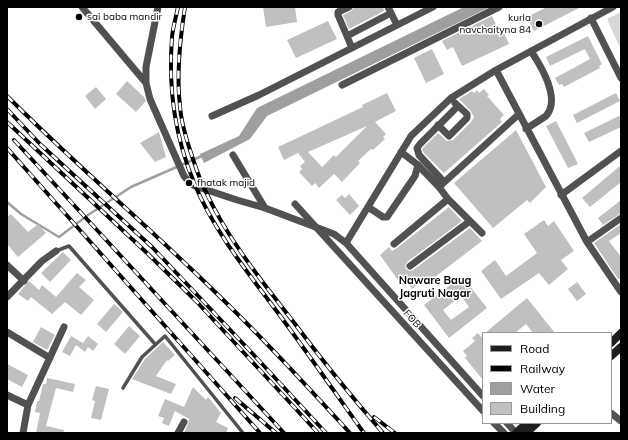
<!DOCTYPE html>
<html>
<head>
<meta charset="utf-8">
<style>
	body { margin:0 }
	#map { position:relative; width:628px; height:440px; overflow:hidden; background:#fff; font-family:Mulish,sans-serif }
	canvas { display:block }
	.frame { position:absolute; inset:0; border:8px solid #000; pointer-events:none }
	.legend { position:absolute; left:482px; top:332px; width:130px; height:92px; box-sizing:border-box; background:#fff; border:1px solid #999; margin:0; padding:5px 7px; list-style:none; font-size:12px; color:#000 }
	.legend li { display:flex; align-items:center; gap:8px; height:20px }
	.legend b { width:20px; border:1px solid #999 }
</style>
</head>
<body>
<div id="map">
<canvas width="628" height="440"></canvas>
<div class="frame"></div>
<ul class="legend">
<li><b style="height:5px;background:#1e1e1e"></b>Road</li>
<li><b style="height:5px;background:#000"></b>Railway</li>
<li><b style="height:11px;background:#9f9f9f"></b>Water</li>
<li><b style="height:11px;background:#c0c0c0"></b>Building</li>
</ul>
</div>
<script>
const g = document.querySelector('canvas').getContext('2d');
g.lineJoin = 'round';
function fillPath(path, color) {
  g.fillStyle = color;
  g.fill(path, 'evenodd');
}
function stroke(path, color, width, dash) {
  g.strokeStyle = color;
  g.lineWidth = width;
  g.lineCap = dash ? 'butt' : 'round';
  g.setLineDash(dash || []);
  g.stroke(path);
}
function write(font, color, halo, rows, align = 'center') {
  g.font = font + ' Mulish,sans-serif';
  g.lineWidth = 3;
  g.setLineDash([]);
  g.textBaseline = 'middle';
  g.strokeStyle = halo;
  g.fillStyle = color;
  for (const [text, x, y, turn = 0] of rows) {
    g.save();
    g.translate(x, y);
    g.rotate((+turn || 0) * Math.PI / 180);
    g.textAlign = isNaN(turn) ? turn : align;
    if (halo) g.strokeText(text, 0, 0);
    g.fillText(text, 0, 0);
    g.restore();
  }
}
fillPath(new Path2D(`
	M621 12V50L607 19Z`), '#d8d8d8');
fillPath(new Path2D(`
	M464 7H490L267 116 250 139 204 163 200 154 239 136 257 108Z`), '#9f9f9f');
stroke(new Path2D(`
	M7 202 21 214 59 237 88 215 131 187 204 155`), '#9f9f9f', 2.5);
fillPath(new Path2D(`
	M263 7H295L297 22 266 27Z
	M355 7H383L384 11 349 29 343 15 351 11Z
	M547 7H581L534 31 527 17Z
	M492 16 499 31 502 29 509 44 462 66 453 47 447 50 442 41Z
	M328 21 337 39 296 58 287 40Z
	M588 36 602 64 599 66 600 68 564 87 562 84 559 85 555 78 590 59 585 49 550 66 546 57Z
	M432 49 444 74 426 83 414 58Z
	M127 81 144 97 146 101 136 112 116 94Z
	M96 87 106 99 95 109 85 96Z
	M484 89 489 95 487 96 504 115 500 119 502 122 444 173 423 152 422 149 438 133 447 141 453 140 471 122 474 117 470 110 459 99 472 91 474 93 477 90 479 93Z
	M387 93 396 111 375 122 386 134 383 137 385 139 373 150 371 149 358 161 360 163 342 182 334 174 319 188 315 183 312 186 299 172 302 169 300 166 305 162 298 153 284 160 278 147 363 107 362 105ZM367 126 336 157 334 155 322 167 308 152Z
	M616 93 620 101 577 123 573 115Z
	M621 115V127L589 142 584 133Z
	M556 121 578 164 568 168 546 126Z
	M516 130 546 187 530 203 527 200 493 228 454 183Z
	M159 132 166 157 155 162 140 143Z
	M621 165V182L590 207 582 198Z
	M349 194 359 206 350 215 336 200 342 195 345 198Z
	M621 200V213L603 225 598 218Z
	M449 207 462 221 407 262 405 266 406 269 410 271 413 270 470 228 482 241 431 280 429 277 412 289 407 282 403 285 398 280 380 255 389 247 392 251 397 248Z
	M11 214 28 232 38 224 46 233 18 257 7 244V217Z
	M544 220 548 226 554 221 574 251 561 260 568 269 549 285 539 273 501 299 481 271 495 260 506 276 537 253 524 234Z
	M621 224V233L609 241 621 257V278L618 279 594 243Z
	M63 252 71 260 50 282 41 273Z
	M77 273 86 280 79 287 94 300 81 315 65 302 52 314 31 297 28 301 18 294 29 281 39 290 42 285 56 297Z
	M462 276 487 308 449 338 424 305ZM461 296 469 307 451 320 443 310Z
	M577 282 586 294 577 301 568 289Z
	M527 298 555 333H533L526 324 515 333H485Z
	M114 304 123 312 106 332 97 324Z
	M129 326 140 336 125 354 114 344Z
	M41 327 55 335 47 350 33 342Z
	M478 333 483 339V380L465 358 467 356 463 351 475 341 472 338Z
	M71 336 83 343 88 336 98 344 93 351 88 347 85 352 76 345 70 356 62 352Z
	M163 342 175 355 168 361 167 360 156 376 176 384 171 394 132 379 145 359Z
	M7 364 28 375 22 387 7 379Z
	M47 378 75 384 73 392 56 388 46 426 64 430 63 433H36L40 413 35 412 37 401H39L43 384H46Z
	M96 386 109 389 101 420 91 418 95 401 92 400Z
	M193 387 206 400 208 397 221 413 216 422 228 428 226 433H184L188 424 189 419 175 411 169 426 162 423 164 418 158 416 165 399 184 407Z`), '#c0c0c0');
stroke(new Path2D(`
	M56 251 69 246 155 344
	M123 388 142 357 165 336 243 433`), '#515151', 3.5);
stroke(new Path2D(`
	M82 7 146 83
	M158 7 146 67V83L150 99 184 176 189 182 195 186 237 200 265 208 334 234 346 243 483 396
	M349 7 338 12V15L352 48
	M388 7 397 25
	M591 18 621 78
	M347 36 391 13
	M496 70 587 242 621 292
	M342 85 499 7
	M212 116 259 95 433 7
	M438 125 449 136 467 118V114L455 103
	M526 129 546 116C561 99 541 66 531 51
	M401 152 418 165 439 187 448 199 482 233
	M233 155 265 208
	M444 182 419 155 417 148 420 144 458 106
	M439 187 519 114
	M561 195 621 151
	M368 207 383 217H387L415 176 418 165
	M587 242 621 218
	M346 243 411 136 451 98 496 70 613 7
	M394 244 448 199
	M7 265 24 281
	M410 266 470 221
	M7 297 42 261 56 251
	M7 332 50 358
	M7 395 28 405
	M611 413 621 421
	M494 423 504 433
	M507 423 516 433
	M23 433 28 405 64 327
	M178 433 184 422`), '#515151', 7);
stroke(new Path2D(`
	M611 343 621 333
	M611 356 621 347
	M516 433 527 423
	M526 433 537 423`), '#1e1e1e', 8);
const rail = new Path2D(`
	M178 7C176 17 173 27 172 37 168 87 175 138 195 185 215 233 250 275 281 317 309 355 336 394 364 433
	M185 7C180 39 176 73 180 106 181 122 186 138 191 153 195 165 199 178 205 190 227 238 260 279 292 320 321 359 351 396 383 433
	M7 96C73 162 144 223 212 289 260 335 305 384 350 433
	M7 109 40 144 152 247 252 353 326 433
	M7 122 147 253 197 302 318 433
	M14 140 284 433
	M7 148 260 433
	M235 398 276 433
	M374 417 395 433`);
stroke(rail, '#000', 4);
stroke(rail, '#fff', 2.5, [8]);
stroke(new Path2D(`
	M295 204 483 411`), '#515151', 7);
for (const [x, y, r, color] of [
	[79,17,4,"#000"],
	[539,24,4,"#000"],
	[189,183,4,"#000"]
]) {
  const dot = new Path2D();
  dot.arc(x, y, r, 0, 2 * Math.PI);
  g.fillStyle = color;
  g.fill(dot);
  stroke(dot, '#fff', 1.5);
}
write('10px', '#000', '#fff', [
	["sai baba mandir",87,17],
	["kurla",531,18,"right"],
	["navchaityna 84",531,30,"right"],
	["fhatak majid",197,183]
], 'left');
write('10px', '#000', '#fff', [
	["FOB",412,319,48]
]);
write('bold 11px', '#000', '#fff', [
	["Naware Baug",435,281],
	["Jagruti Nagar",435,294]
]);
</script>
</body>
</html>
